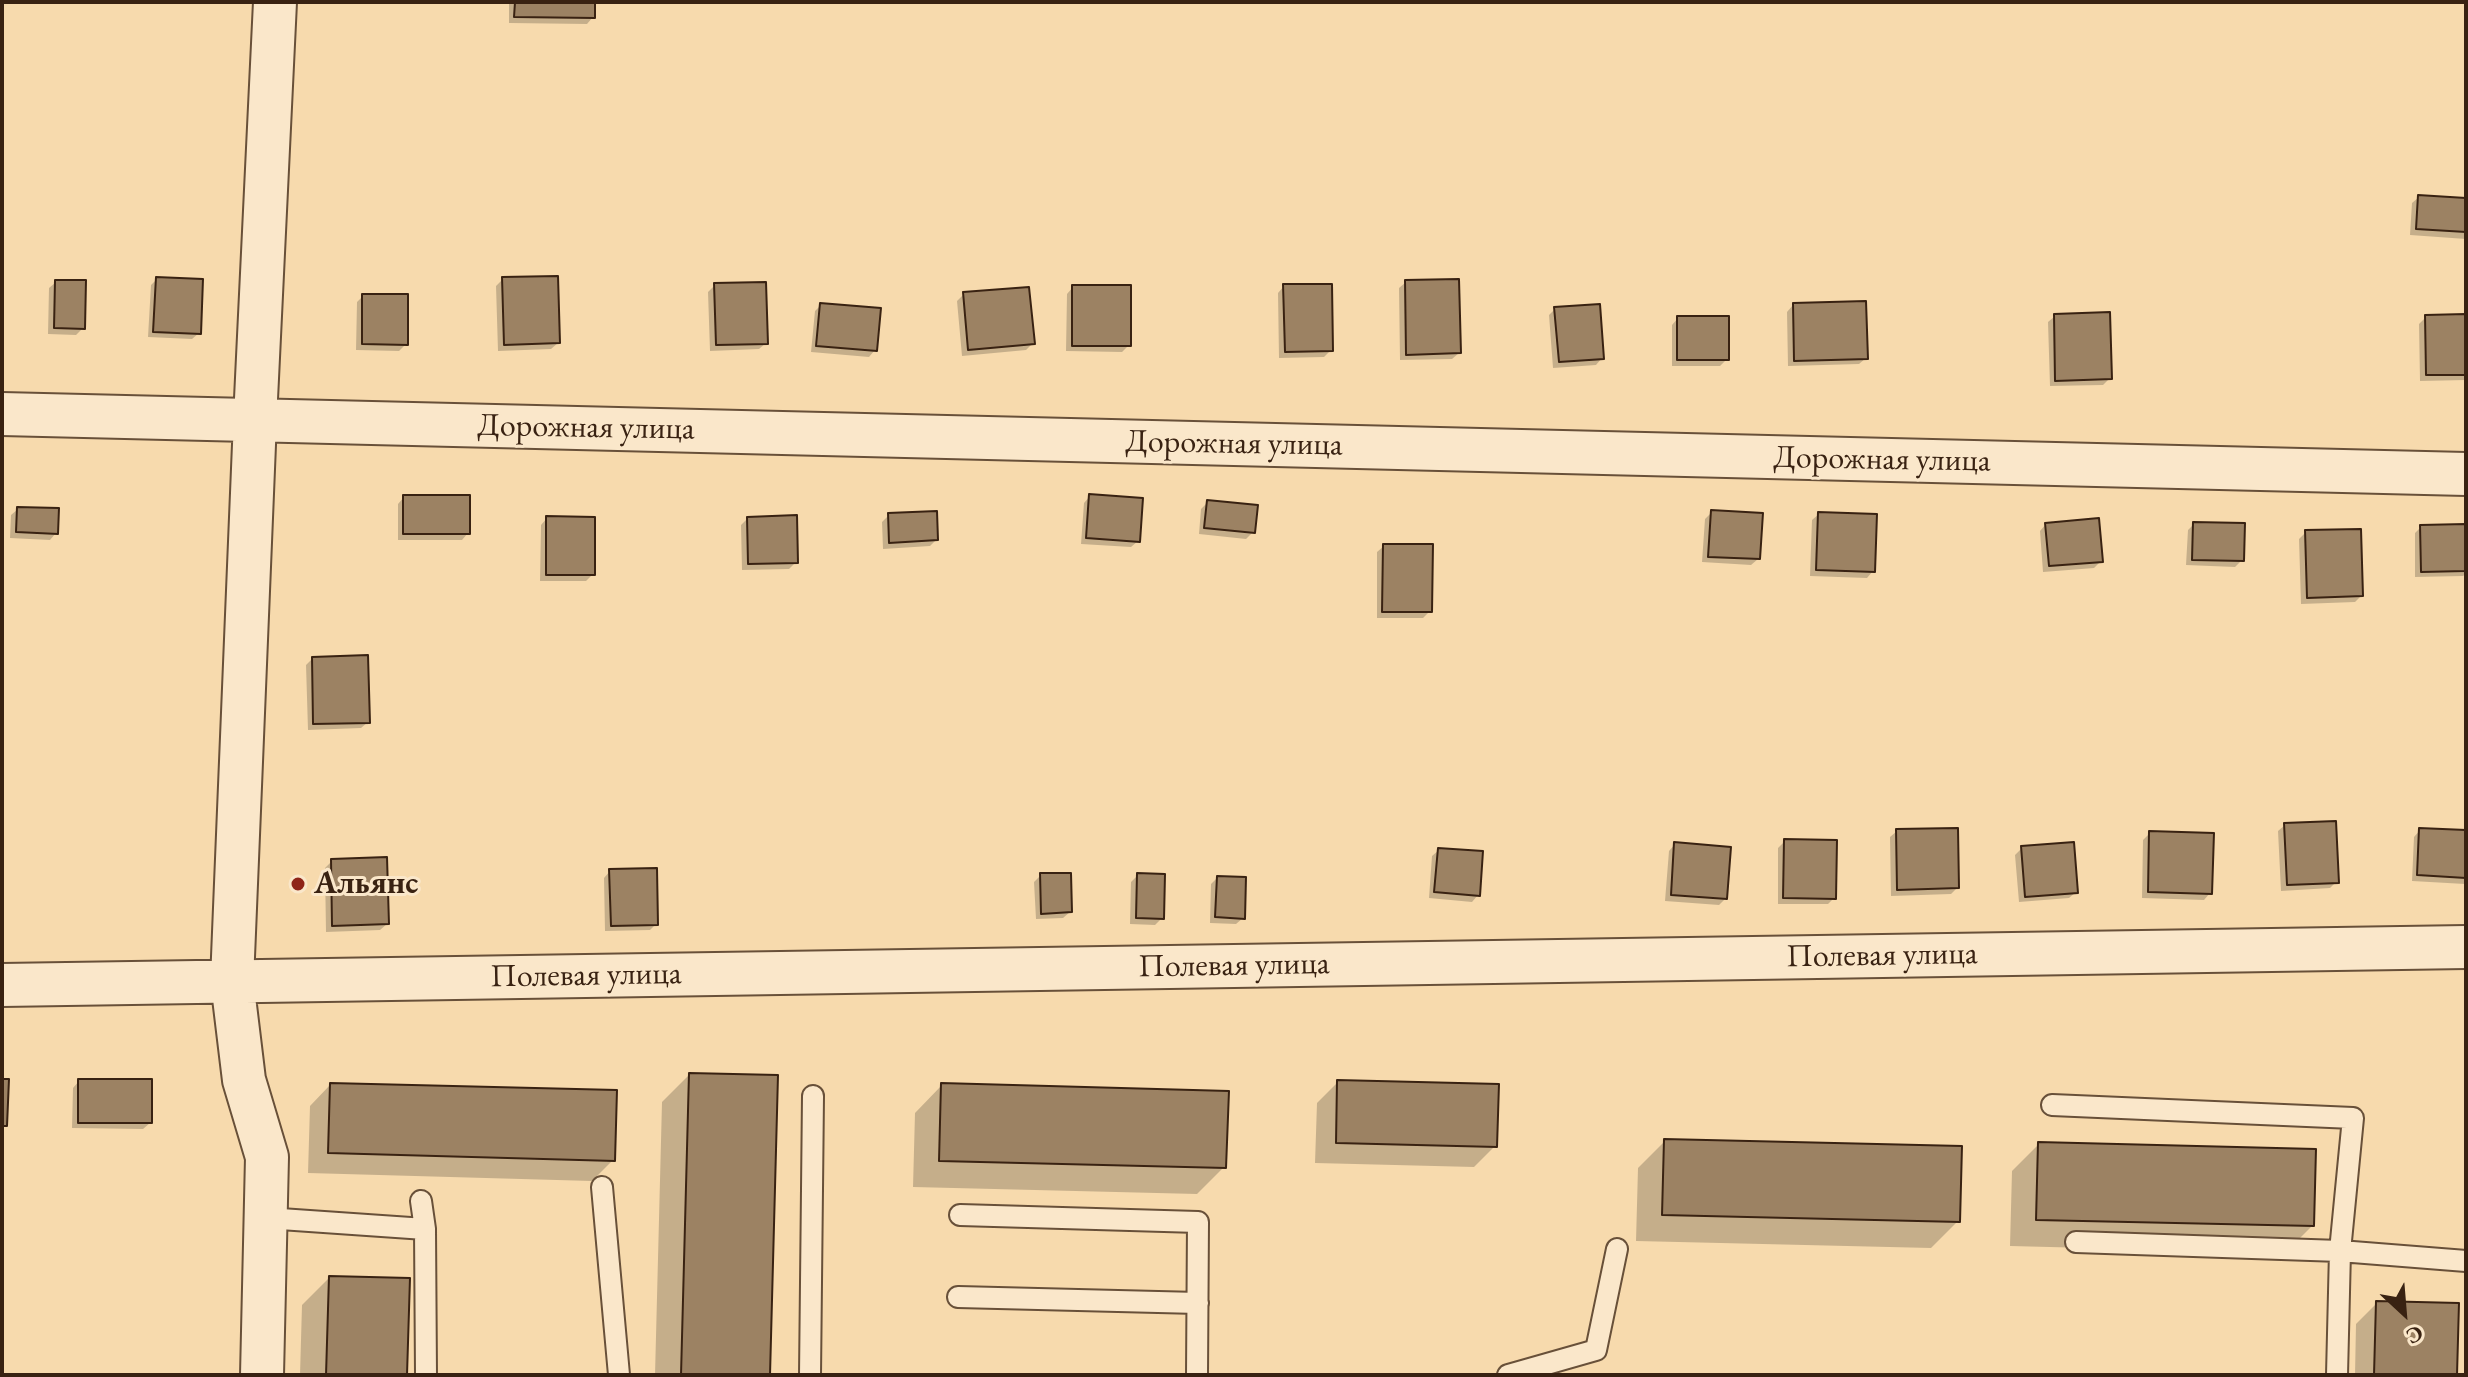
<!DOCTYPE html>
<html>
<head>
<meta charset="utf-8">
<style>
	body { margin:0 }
	#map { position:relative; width:2468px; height:1377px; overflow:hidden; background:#f7daad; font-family:"EB Garamond",serif }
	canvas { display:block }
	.frame { position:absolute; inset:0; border:4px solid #392212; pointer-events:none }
	.north { position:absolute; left:2364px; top:1273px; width:80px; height:80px; -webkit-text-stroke:6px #fae7ca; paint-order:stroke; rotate:154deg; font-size:22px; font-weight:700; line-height:32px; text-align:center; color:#392212 }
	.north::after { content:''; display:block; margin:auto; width:28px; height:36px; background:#392212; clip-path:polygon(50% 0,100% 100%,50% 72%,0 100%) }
</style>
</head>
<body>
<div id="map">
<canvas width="2468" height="1377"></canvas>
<div class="frame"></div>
<div class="north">С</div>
</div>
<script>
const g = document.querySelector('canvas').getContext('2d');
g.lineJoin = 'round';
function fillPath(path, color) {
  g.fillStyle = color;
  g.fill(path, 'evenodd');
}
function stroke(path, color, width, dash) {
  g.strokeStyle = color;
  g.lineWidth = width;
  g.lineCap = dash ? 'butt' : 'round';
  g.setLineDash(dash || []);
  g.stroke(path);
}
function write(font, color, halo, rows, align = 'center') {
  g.font = font + ' "EB Garamond",serif';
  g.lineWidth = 6;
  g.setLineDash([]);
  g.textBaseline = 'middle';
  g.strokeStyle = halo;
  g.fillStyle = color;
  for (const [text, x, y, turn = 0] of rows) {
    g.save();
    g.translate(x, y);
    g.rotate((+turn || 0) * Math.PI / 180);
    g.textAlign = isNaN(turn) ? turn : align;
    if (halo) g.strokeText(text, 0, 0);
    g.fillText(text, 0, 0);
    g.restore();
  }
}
fillPath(new Path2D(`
	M509 2H593V17L587 24 509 23Z
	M2419 197 2466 200V239L2410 235 2412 203Z
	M157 279 199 333 192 339 148 337 151 285Z
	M503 279 558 343 551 349 498 351 496 286Z
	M56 282 83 328 76 335 48 334 49 288Z
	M1406 282 1459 353 1452 359 1400 360 1399 288Z
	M715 285 766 343 759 349 710 351 708 292Z
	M1284 286 1331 350 1324 357 1279 358 1278 293Z
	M1073 287 1129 345 1122 352 1066 351 1067 294Z
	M964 294 1032 344 1026 350 962 356 957 301Z
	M363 296 406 344 399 351 356 350 357 302Z
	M821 305 875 350 869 357 811 352 815 311Z
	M1793 305 1866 358 1859 364 1788 366 1787 312Z
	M1555 309 1602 358 1596 365 1553 368 1549 315Z
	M2055 316 2110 378 2103 385 2050 386 2048 322Z
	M2466 316V380L2420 381 2419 324 2426 317Z
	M1678 318 1727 359 1720 366H1672V325Z
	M1090 496 1138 541 1131 547 1081 544 1084 503Z
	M404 497 468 533 462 540H398V504Z
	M1208 502 1253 532 1246 539 1199 534 1201 509Z
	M18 509 56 533 50 540 10 538 11 515Z
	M1712 512 1758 559 1751 565 1702 562 1705 519Z
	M1819 514 1873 571 1867 578 1810 576 1812 520Z
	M889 515 936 540 930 546 883 549 882 522Z
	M547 518 593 574 586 581H540L541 525Z
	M747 519 796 562 789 569 742 570 741 525Z
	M2046 524 2101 561 2094 568 2043 572 2040 531Z
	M2194 524 2242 560 2235 567 2186 565 2188 530Z
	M2466 526V574L2463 576 2415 577V533L2421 527Z
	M2306 532 2361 596 2355 602 2301 604 2299 539Z
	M1384 546 1430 611 1423 618H1377V552Z
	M312 659 368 722 361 728 308 730 306 665Z
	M2285 825 2336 882 2330 888 2281 891 2278 831Z
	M2420 830 2466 832 2465 884 2412 881 2414 837Z
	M1897 831 1957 888 1951 894 1891 896 1890 837Z
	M2150 833 2210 893 2204 900 2142 898 2143 840Z
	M1785 841 1834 898 1828 904H1778V848Z
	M1675 844 1725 899 1719 905 1665 901 1669 851Z
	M2022 848 2076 892 2069 898 2019 902 2015 855Z
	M1439 850 1478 895 1472 902 1429 898 1432 856Z
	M332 861 387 924 380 930 326 932 325 868Z
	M610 871 656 924 650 930 605 931 604 878Z
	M1041 875 1070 912 1063 918 1036 919 1034 882Z
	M1138 875 1162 918 1155 925 1130 924 1131 882Z
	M1217 878 1243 918 1236 924 1210 923 1211 884Z
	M689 1075 768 1375H655L662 1102Z
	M79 1081 150 1123 143 1129 72 1128 73 1088Z
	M1338 1082 1495 1146 1474 1167 1315 1163 1317 1103Z
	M330 1085 613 1160 592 1181 308 1173 310 1106Z
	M942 1085 1224 1167 1197 1194 913 1187 915 1113Z
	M1665 1141 1958 1221 1931 1248 1636 1241 1638 1168Z
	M2039 1144 2312 1226 2285 1253 2010 1246 2012 1171Z
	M329 1278 405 1375H300L302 1305Z
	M2377 1303 2455 1375H2355L2356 1324Z`), '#0003');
const building = new Path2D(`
	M515 2H595V18L514 17Z
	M2418 195 2466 198V232L2416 229Z
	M558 276 560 343 504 345 502 277Z
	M156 277 203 279 201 334 153 332Z
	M1459 279 1461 353 1406 355 1405 280Z
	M55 280H86L85 329 54 328Z
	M766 282 768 344 716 345 714 283Z
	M1283 284H1332L1333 351 1285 352Z
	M1072 285H1131V346H1072Z
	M1029 287 1035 344 968 350 963 292Z
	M362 294H408V345L362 344Z
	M1866 301 1868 359 1794 361 1793 303Z
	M820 303 881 308 877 351 816 346Z
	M1600 304 1604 359 1559 362 1554 307Z
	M2110 312 2112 379 2055 381 2054 314Z
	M2466 314V375H2426L2425 315Z
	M1677 316H1729V360H1677Z
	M1089 494 1143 498 1140 542 1086 538Z
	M403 495H470V534H403Z
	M1207 500 1258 505 1255 533 1204 528Z
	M17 507 59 508 58 534 16 532Z
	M1711 510 1763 513 1760 559 1708 557Z
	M937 511 938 540 889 543 888 513Z
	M1818 512 1877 514 1875 572 1816 570Z
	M797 515 798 563 748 564 747 517Z
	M546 516 595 517V575H546Z
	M2099 518 2103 562 2049 566 2045 523Z
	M2193 522 2245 523 2244 561 2192 560Z
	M2466 524V571L2421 572 2420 525Z
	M2361 529 2363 596 2307 598 2305 530Z
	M1383 544H1433L1432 612H1382Z
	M368 655 370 723 313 724 312 657Z
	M2336 821 2339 883 2287 885 2284 823Z
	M1958 828 1959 888 1897 890 1896 829Z
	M2419 828 2466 830V878L2417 875Z
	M2149 831 2214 833 2212 894 2148 892Z
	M1784 839 1837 840 1836 899 1783 898Z
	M1674 842 1731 847 1727 899 1671 895Z
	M2074 842 2078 893 2025 897 2021 846Z
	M1438 848 1483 851 1480 896 1434 892Z
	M387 857 389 924 332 926 331 859Z
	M657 868 658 925 611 926 609 869Z
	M1040 873H1071L1072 912 1041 914Z
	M1137 873 1165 874 1164 919 1136 918Z
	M1217 876 1246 877 1245 919 1215 917Z
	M689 1073 778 1075 770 1375H681Z
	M2 1079H9L7 1126H2Z
	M78 1079H152V1123H78Z
	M1337 1080 1499 1084 1497 1147 1336 1143Z
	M330 1083 617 1090 615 1161 328 1153Z
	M941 1083 1229 1091 1226 1168 939 1161Z
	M1664 1139 1962 1146 1960 1222 1662 1215Z
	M2038 1142 2316 1149 2314 1226 2036 1220Z
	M329 1276 410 1278 407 1375H326Z
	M2376 1301 2459 1303 2457 1375H2374Z`);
fillPath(building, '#9c8263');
stroke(building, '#392212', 2);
const lane = new Path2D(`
	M2052 1105 2353 1118 2340 1251 2466 1261
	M602 1187 619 1375
	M421 1201 425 1229
	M960 1215 1198 1222 1197 1375
	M266 1218 425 1229 426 1375
	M2076 1242 2340 1251 2337 1375
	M958 1297 1198 1303
	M810 1375 813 1096
	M1508 1375 1596 1350 1617 1249`);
const street = new Path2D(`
	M2 414 2466 474
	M2 985 2466 947
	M262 1375 267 1157 244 1080 232 981 255 420 275 2`);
stroke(lane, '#685039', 24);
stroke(street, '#685039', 46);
stroke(lane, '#fae7ca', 20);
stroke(street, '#fae7ca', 42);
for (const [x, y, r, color] of [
	[298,884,8,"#8f2418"]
]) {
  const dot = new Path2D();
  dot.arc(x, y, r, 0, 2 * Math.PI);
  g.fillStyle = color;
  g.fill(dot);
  stroke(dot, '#fae7ca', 3);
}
write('32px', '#392212', '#fae7ca', [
	["Дорожная улица",586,428,1],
	["Дорожная улица",1234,444,1],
	["Дорожная улица",1882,460,1],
	["Полевая улица",1882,956,-1],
	["Полевая улица",1234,966,-1],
	["Полевая улица",586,976,-1]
]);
write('bold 32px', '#392212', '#fae7ca', [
	["Альянс",314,884]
], 'left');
</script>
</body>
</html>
